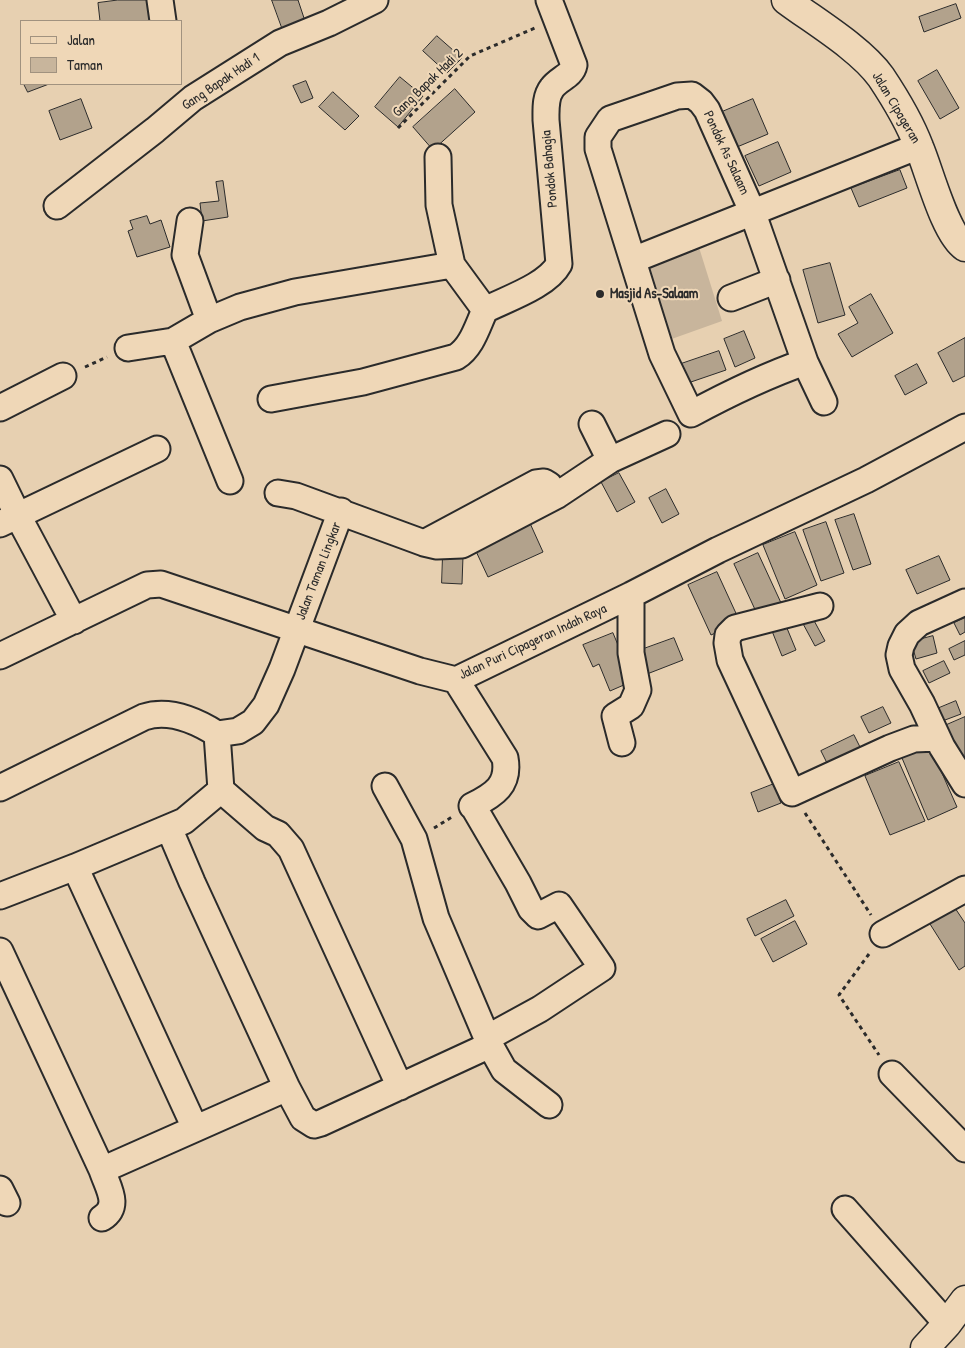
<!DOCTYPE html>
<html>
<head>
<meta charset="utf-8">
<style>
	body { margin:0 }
	#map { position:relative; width:965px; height:1348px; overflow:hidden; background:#e7d0b1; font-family:"Patrick Hand",sans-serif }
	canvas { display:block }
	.legend { position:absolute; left:20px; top:20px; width:162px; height:65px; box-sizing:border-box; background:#efd7b7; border:1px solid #a1927f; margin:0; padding:6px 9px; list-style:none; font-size:15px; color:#2b2b2b }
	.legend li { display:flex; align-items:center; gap:10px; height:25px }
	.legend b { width:25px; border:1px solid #a1927f }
</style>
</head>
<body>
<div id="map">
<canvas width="965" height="1348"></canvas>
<ul class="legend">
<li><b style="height:6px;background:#efd7b7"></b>Jalan</li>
<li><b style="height:14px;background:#c8b59c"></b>Taman</li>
</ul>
</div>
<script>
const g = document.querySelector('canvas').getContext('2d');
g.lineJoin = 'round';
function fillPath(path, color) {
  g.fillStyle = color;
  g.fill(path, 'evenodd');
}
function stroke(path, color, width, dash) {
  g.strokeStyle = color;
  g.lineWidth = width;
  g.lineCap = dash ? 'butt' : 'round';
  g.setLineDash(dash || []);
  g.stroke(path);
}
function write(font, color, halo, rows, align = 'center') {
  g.font = font + ' "Patrick Hand",sans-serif';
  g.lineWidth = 4;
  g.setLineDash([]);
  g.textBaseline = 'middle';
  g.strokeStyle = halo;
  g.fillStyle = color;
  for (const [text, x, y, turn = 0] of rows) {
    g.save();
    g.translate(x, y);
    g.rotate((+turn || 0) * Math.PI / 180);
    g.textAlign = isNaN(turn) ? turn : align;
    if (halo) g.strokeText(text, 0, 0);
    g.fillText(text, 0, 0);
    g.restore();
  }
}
fillPath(new Path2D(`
	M697 241 722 321 666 341 641 266Z`), '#c8b59c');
const building = new Path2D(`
	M118 0H154V21H100L98 3Z
	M272 0H298L306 24 284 33Z
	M956 4 961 18 924 32 919 17Z
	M437 36 462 58 447 73 423 51Z
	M937 70 959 108 940 119 918 81Z
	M400 77 423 96 398 127 375 107Z
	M306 81 313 98 301 103 293 86Z
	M24 84H49L28 92Z
	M455 89 475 112 433 150 413 127Z
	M333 92 359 116 345 130 319 107Z
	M81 99 92 128 60 140 49 111Z
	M753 99 768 134 737 147 722 112Z
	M778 142 791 172 759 186 745 156Z
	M900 170 907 188 859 207 851 188Z
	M223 181 228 217 202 221 200 203 219 201 216 182Z
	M147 216 150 224 161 220 170 247 137 257 128 231 133 229 130 221Z
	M830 263 845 315 818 323 803 270Z
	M871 294 893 333 852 357 838 334 858 323 849 307Z
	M744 331 755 358 735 367 724 339Z
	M965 338V376L953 382 938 353Z
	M719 351 726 370 688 383 681 364Z
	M917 364 927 383 905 395 895 376Z
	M619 473 635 502 617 512 601 482Z
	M666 489 679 514 662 523 649 498Z
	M854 514 871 564 853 570 835 520Z
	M529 521 543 552 488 577 474 547Z
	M826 522 844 573 821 581 803 530Z
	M795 532 817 585 785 599 763 545Z
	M758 553 782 605 758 616 734 564Z
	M443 554 463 556 462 584 442 583Z
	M939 556 950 580 917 594 906 570Z
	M717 572 740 622 711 635 688 585Z
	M811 615 825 641 815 646 801 620Z
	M965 618V632L960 635 954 623Z
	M784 621 796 650 782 656 770 626Z
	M613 633 633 681 610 691 599 664 593 667 583 645Z
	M933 636 937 653 916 659 911 642Z
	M674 638 683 660 647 674 638 651Z
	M965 641V655L954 660 949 649Z
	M944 661 950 673 929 683 923 671Z
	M956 701 961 714 937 723 932 711Z
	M883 707 891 723 869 733 861 717Z
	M965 717V776L942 727Z
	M854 735 863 753 830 769 821 751Z
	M930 746 957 807 928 820 902 758Z
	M899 762 925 821 890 835 865 776Z
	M774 784 781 803 758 812 751 793Z
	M786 900 794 916 755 936 747 919Z
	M955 908 965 923V966L959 970 930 924Z
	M795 921 807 944 773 962 761 939Z`);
fillPath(building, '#b2a28c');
stroke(building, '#2b2b2b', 1);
const street = new Path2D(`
	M160 0 163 21
	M438 157 439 205 452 265 485 310
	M57 206 155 130 193 98 280 43 329 23 375 0
	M190 221 185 255 209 320
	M633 260 919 146
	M731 298 777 280
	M173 341 230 481
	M128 348 173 341 209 320 240 307 295 292 452 265
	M805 362C765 376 728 394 691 414L662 354 598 149V137L610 119 677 96 692 95 701 102 707 110 752 211 805 362 824 402
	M271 399 363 382 456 357C472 347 477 327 485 310 506 299 547 286 559 264L546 120C546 109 545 97 552 88 558 79 572 76 574 65L549 0
	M0 408 63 376
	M592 424 610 460
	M0 479 18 516 74 621
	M278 493 296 496 424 543 437 546 462 545 556 496 610 460 667 434
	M0 524 157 449
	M424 543 536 483 544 482 549 485 556 496
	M965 602 919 623 907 634 901 646 899 655 902 669 922 704 942 747 965 784
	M820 606 735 628 728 635 727 643 730 660 792 793 890 748 914 739 937 738
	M0 656 147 585 161 584 420 671 456 680 631 595 718 550 866 480 965 427
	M456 680 505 758C510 785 494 795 472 806
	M217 734 238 731 253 722 266 705 282 669 341 511
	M622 743 615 716 631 706 638 690 631 653V595
	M0 788 144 717C169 709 195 720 217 734L221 790 184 821 75 867 0 896
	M221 790 265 828 278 834 291 849 400 1087
	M473 806 518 883 531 909 538 916 559 905 602 968 540 1009 487 1038
	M169 828 192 882 287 1088 303 1118 314 1125 321 1123 490 1045 436 918 414 839 385 786
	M75 867 195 1128
	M883 934 965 889
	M0 951 102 1170C108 1188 121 1206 102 1218
	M490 1045 504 1070 549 1105
	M892 1074 965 1149
	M102 1170 287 1088
	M0 1189 7 1203
	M845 1209 947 1324`);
const secondary = new Path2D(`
	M786 0C814 21 860 48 881 77 895 98 910 123 919 147 929 170 945 234 965 247
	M925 1348 947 1324 965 1300`);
stroke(street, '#2b2b2b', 29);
stroke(secondary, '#2b2b2b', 31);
stroke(new Path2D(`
	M398 128 470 56 535 28
	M85 367 107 357
	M805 813 871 915
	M434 828 452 817
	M869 954 839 995 879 1055`), '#2b2b2b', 3, [4, 4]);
stroke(street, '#efd7b7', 25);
stroke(secondary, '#efd7b7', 28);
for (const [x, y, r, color] of [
	[600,294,5,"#2b2b2b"]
]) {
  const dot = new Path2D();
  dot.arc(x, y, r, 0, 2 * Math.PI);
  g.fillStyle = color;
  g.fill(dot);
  stroke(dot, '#efd7b7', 2);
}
write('14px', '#2b2b2b', '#efd7b7', [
	["Gang Bapak Hadi 1",221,82,-34],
	["Gang Bapak Hadi 2",428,83,-44],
	["Jalan Cipageran",896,108,59],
	["Pondok As Salaam",726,153,65],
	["Pondok Bahagia",550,169,-95],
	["Jalan Taman Lingkar",319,571,-69],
	["Jalan Puri Cipageran Indah Raya",533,642,-25]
]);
write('bold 14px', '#2b2b2b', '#efd7b7', [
	["Masjid As-Salaam",610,294]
], 'left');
</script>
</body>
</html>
